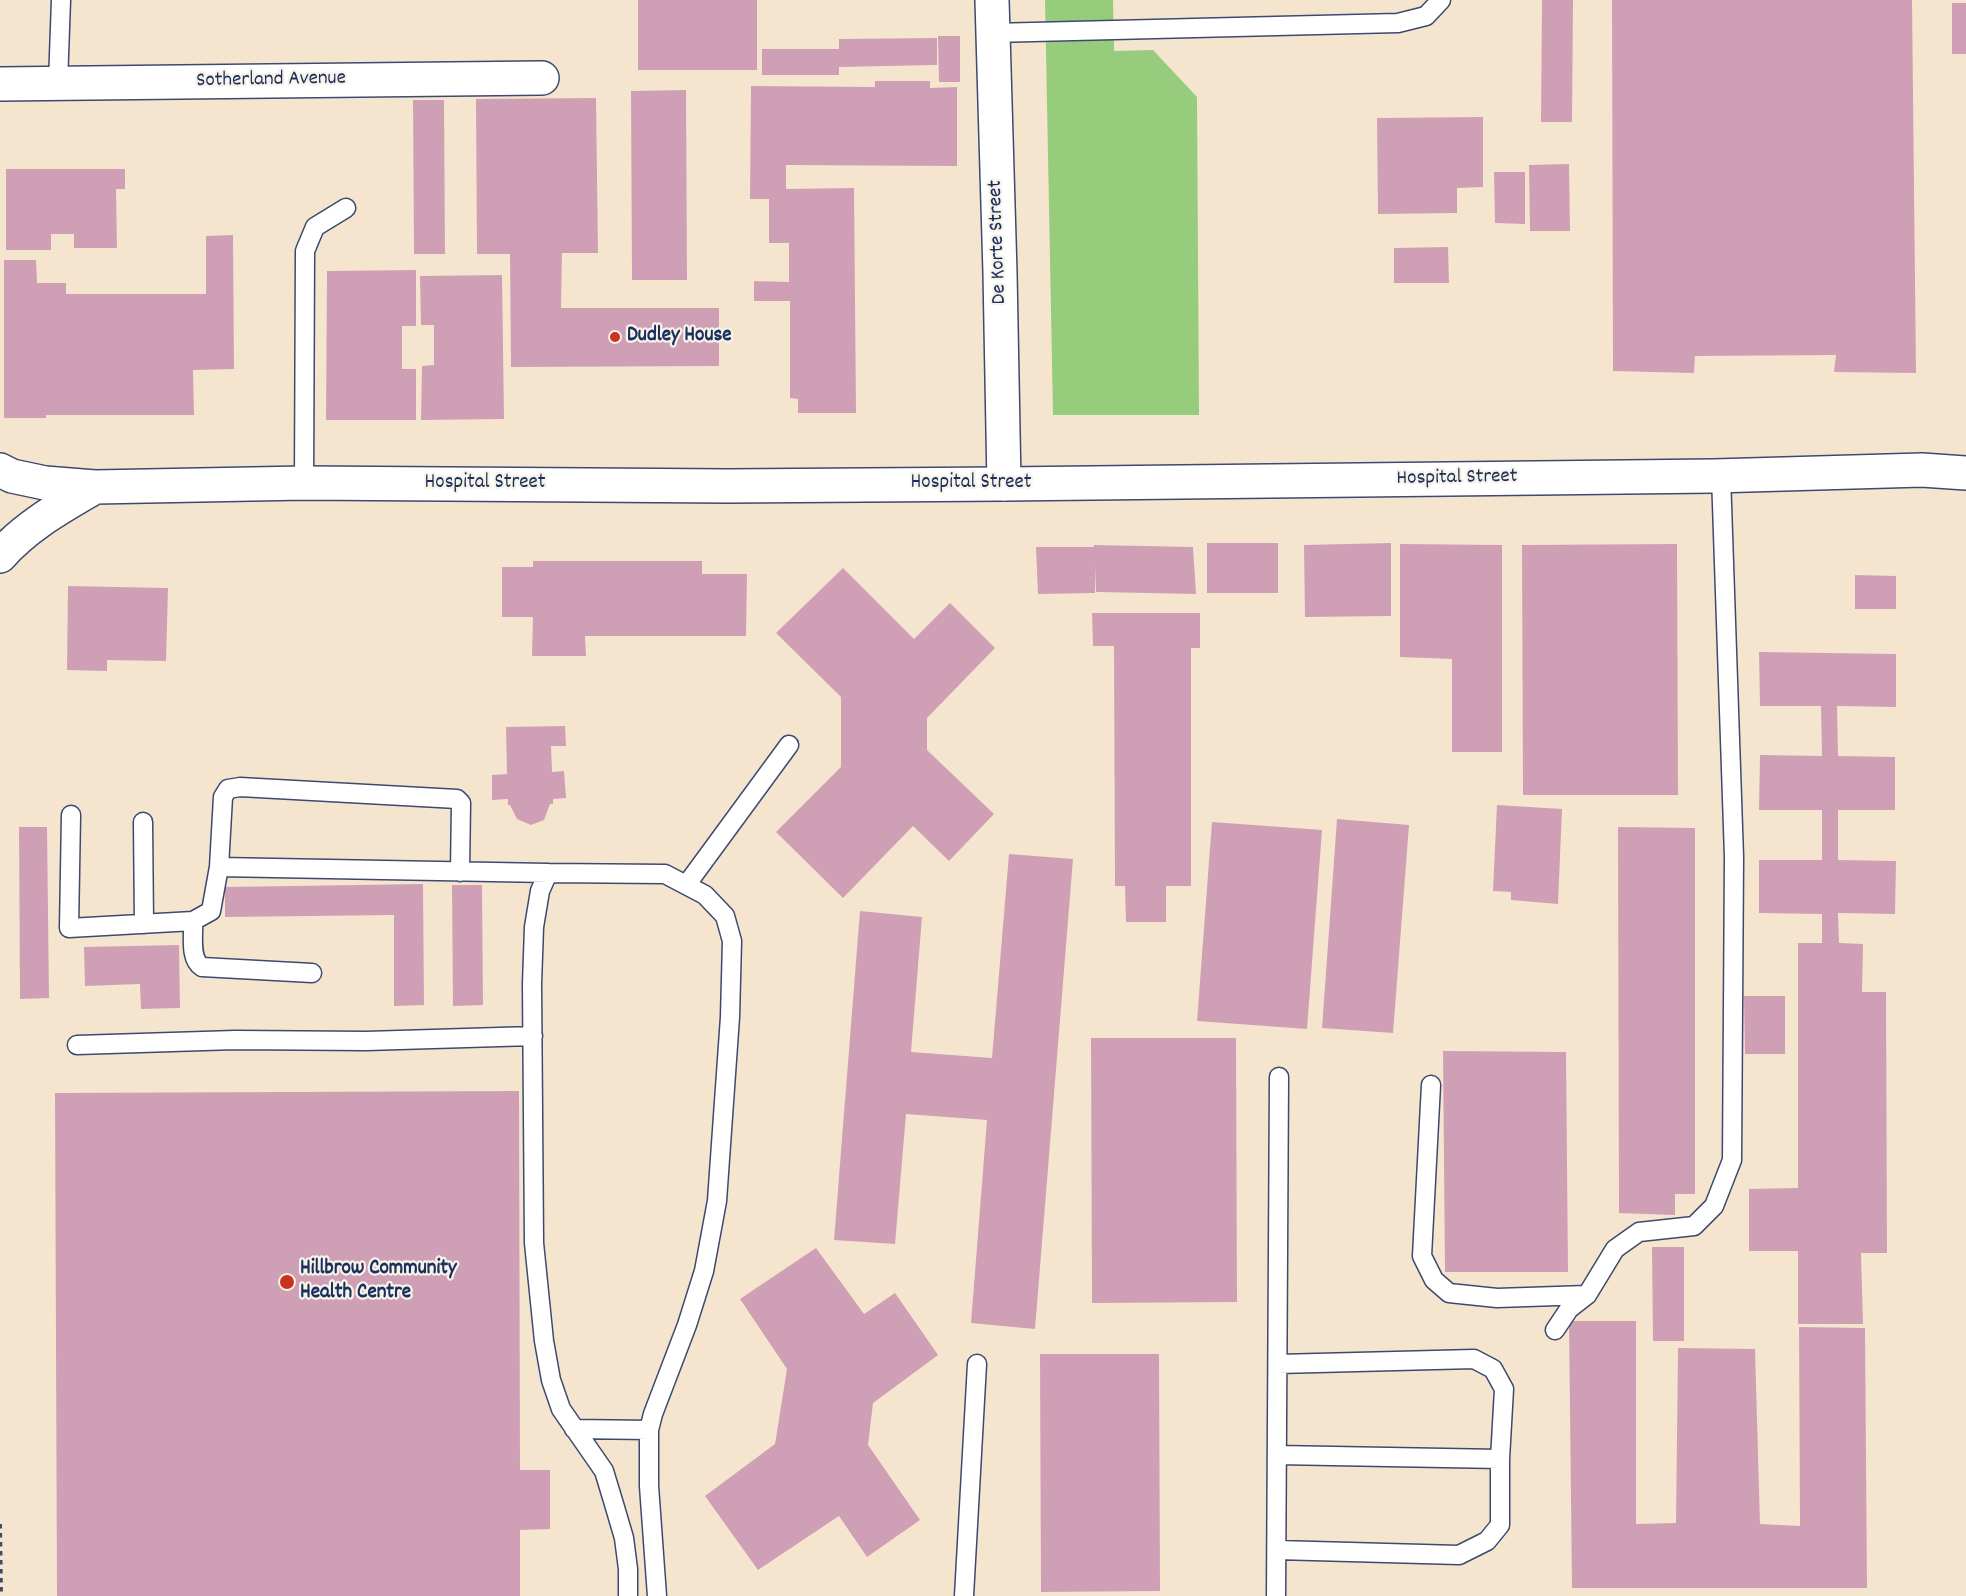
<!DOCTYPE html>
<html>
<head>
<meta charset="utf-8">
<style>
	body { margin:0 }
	canvas { display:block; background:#f5e5cf }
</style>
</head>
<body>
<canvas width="1966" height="1596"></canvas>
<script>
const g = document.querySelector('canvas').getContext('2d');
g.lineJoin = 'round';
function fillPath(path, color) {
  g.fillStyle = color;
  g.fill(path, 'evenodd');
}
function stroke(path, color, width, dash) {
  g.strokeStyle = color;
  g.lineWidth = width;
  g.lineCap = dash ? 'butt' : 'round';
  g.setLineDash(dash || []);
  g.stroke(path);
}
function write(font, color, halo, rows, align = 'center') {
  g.font = font + ' Dekko,sans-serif';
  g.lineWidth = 4.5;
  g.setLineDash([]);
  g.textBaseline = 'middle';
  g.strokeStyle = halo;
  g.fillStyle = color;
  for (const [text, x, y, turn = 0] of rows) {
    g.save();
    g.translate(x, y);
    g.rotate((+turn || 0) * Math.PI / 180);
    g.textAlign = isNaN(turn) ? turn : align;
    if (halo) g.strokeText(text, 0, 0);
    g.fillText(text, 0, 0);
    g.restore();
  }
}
fillPath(new Path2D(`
	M1045 0H1113L1114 51 1153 50 1197 97 1199 415H1053Z`), '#98cc7d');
fillPath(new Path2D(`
	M638 0H757V70H638Z
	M1542 0H1573L1572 122H1541Z
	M1612 0H1912L1916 373 1834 372 1836 355 1695 356 1694 373 1613 371Z
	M1952 3H1966V54H1952Z
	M938 36H960V82H939Z
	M937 38V65L839 67V75H762V49H839V39Z
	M875 81H930V88L957 87V166L786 165V189L854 188 856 413H798V399L790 398V301H754V281L789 282V243H769V199H750L751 86 875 87Z
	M686 90 687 280H632L631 91Z
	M596 98 598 253H562L561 308H719V366L511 367 510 254H477L476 99Z
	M413 100H444L445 254H414Z
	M1483 117V187L1457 188V213L1378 214 1377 118Z
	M1569 164 1570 231H1530L1529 165Z
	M6 169H125V189H116L117 248H74V234H51V250H6Z
	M1494 172H1525V224L1495 223Z
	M233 235 234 369 193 370 194 415H46V418H4V260H36L37 283H66V294H206V236Z
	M1448 247 1449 283H1394V248Z
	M416 270V326H402V369H416V420H326L327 271Z
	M502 275 504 419 421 420 422 366 434 365V325H421L420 276Z
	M1207 543H1278V593H1207Z
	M1391 543V616L1305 617 1304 545Z
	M1400 544 1502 545V752H1452V659L1400 657Z
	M1677 544 1678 795H1523L1522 545Z
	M1094 545 1193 547 1196 594 1096 592 1095 566V593L1038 594 1036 547H1094Z
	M533 561H702V574H747L746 636H585L586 656H532L533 617H502V567H533Z
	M843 568 914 639 950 603 995 648 927 718V750L994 814 949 861 913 826 843 898 776 832 841 767V697L776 633Z
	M1855 575 1896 576V609H1855Z
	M68 586 168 588 166 661 107 660V671L67 670Z
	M1092 613H1200V648H1191V886H1166V922H1126L1125 886H1115L1114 646H1093Z
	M1759 652 1896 654V707L1837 706 1838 756 1895 757V810H1838V860L1896 861 1895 914 1838 913 1839 943 1863 944 1862 992H1886L1887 1253H1861L1863 1324H1798V1251H1749V1189L1798 1188V943H1822V914L1759 913V860H1822V810H1759L1760 755 1822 756 1821 706H1760Z
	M565 726 566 746H551L552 772 564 771 566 798 553 799V804H550L544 820 531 825 517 819 510 805H508V799L492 800V775L507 774 506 727Z
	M1497 805 1562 809 1558 904 1511 900V892L1493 891Z
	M1337 819 1409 825 1393 1033 1322 1028Z
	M1212 822 1322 830 1307 1029 1197 1021Z
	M19 827H47L49 998 20 999Z
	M1618 827 1695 828V1194H1675V1215L1619 1213Z
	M1009 854 1073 859 1035 1329 971 1323 987 1120 906 1114 895 1244 834 1240 860 911 922 917 911 1052 992 1058Z
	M423 884 424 1005 394 1006V915L225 917V887Z
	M452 885H482L483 1005 453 1006Z
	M179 945 180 1008 141 1009 140 984 85 986 84 947Z
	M1744 996H1785V1054H1745Z
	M1091 1038H1236L1237 1302 1092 1303Z
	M1443 1051 1566 1052 1568 1272H1445Z
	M519 1091 520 1470H550V1529L520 1530V1596H57L55 1093Z
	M1652 1247H1684V1341H1653Z
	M816 1248 864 1314 895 1293 938 1355 873 1403 868 1445 920 1520 867 1557 839 1516 758 1570 705 1496 775 1444 787 1369 740 1299Z
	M1569 1321H1636V1524L1676 1523 1678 1348 1755 1349 1760 1524 1800 1526 1799 1327 1865 1328 1867 1588H1572Z
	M1040 1354H1159L1160 1591 1041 1592Z`), '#cfa0b5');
const service = new Path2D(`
	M992 33 1398 23 1426 16 1441 0
	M58 83 61 0
	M304 483 305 251 315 227 346 208
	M71 815 69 928 193 921 211 911 219 867 223 797 228 789 240 787 457 799 461 803 460 872
	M143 822 144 924
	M219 867 548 873
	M687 884 789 745
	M193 921C194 935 189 959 202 967L312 973
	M77 1045 235 1040 366 1041 533 1036
	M1431 1085 1422 1256 1434 1280 1449 1293 1497 1298 1587 1295
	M1555 1330 1569 1309 1587 1295 1615 1249 1639 1232 1694 1226 1714 1206 1732 1160 1734 857 1721 475
	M574 1429 649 1430
	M1277 1455 1500 1459
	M1277 1550 1459 1555 1487 1541 1500 1525V1459L1504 1389 1493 1369 1474 1359 1278 1364
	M628 1596V1569L624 1538 614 1504 604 1471 561 1409 551 1380 544 1341 534 1243 532 984 534 927 540 891 548 873 665 874 705 895 725 916 732 941 730 1017 717 1201 704 1271 687 1325 653 1414 649 1430V1486L657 1596
	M964 1596 977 1364
	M1276 1596 1279 1077`);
const minor = new Path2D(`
	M992 0 1000 273 1004 484
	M0 84 542 78`);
const tertiary = new Path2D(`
	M0 470 12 476 45 483 95 487 304 483 728 486 1004 484 1714 476 1922 470 1966 473
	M0 556C26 526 61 507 95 487`);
stroke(service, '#3c4a6f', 21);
stroke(minor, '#3c4a6f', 36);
stroke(tertiary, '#3c4a6f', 36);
stroke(new Path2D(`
	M0 1524 1 1596`), '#3c4a6f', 4, [4.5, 4.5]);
stroke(service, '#fff', 18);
stroke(minor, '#fff', 33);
stroke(tertiary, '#fff', 33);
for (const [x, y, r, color] of [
	[615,337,6,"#c8321e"],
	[287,1282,8,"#c8321e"]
]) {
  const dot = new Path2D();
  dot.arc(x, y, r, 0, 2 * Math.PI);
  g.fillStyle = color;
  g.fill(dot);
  stroke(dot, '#f7f3e8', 2);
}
write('21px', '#1b2f5e', '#f7f3e8', [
	["Sotherland Avenue",271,81,-1],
	["De Korte Street",999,242,-92],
	["Hospital Street",1457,479,-1],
	["Hospital Street",485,484],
	["Hospital Street",971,484]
]);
write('bold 21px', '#1b2f5e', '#f7f3e8', [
	["Dudley House",627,337],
	["Hillbrow Community",300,1270],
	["Health Centre",300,1294]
], 'left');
</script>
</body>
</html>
